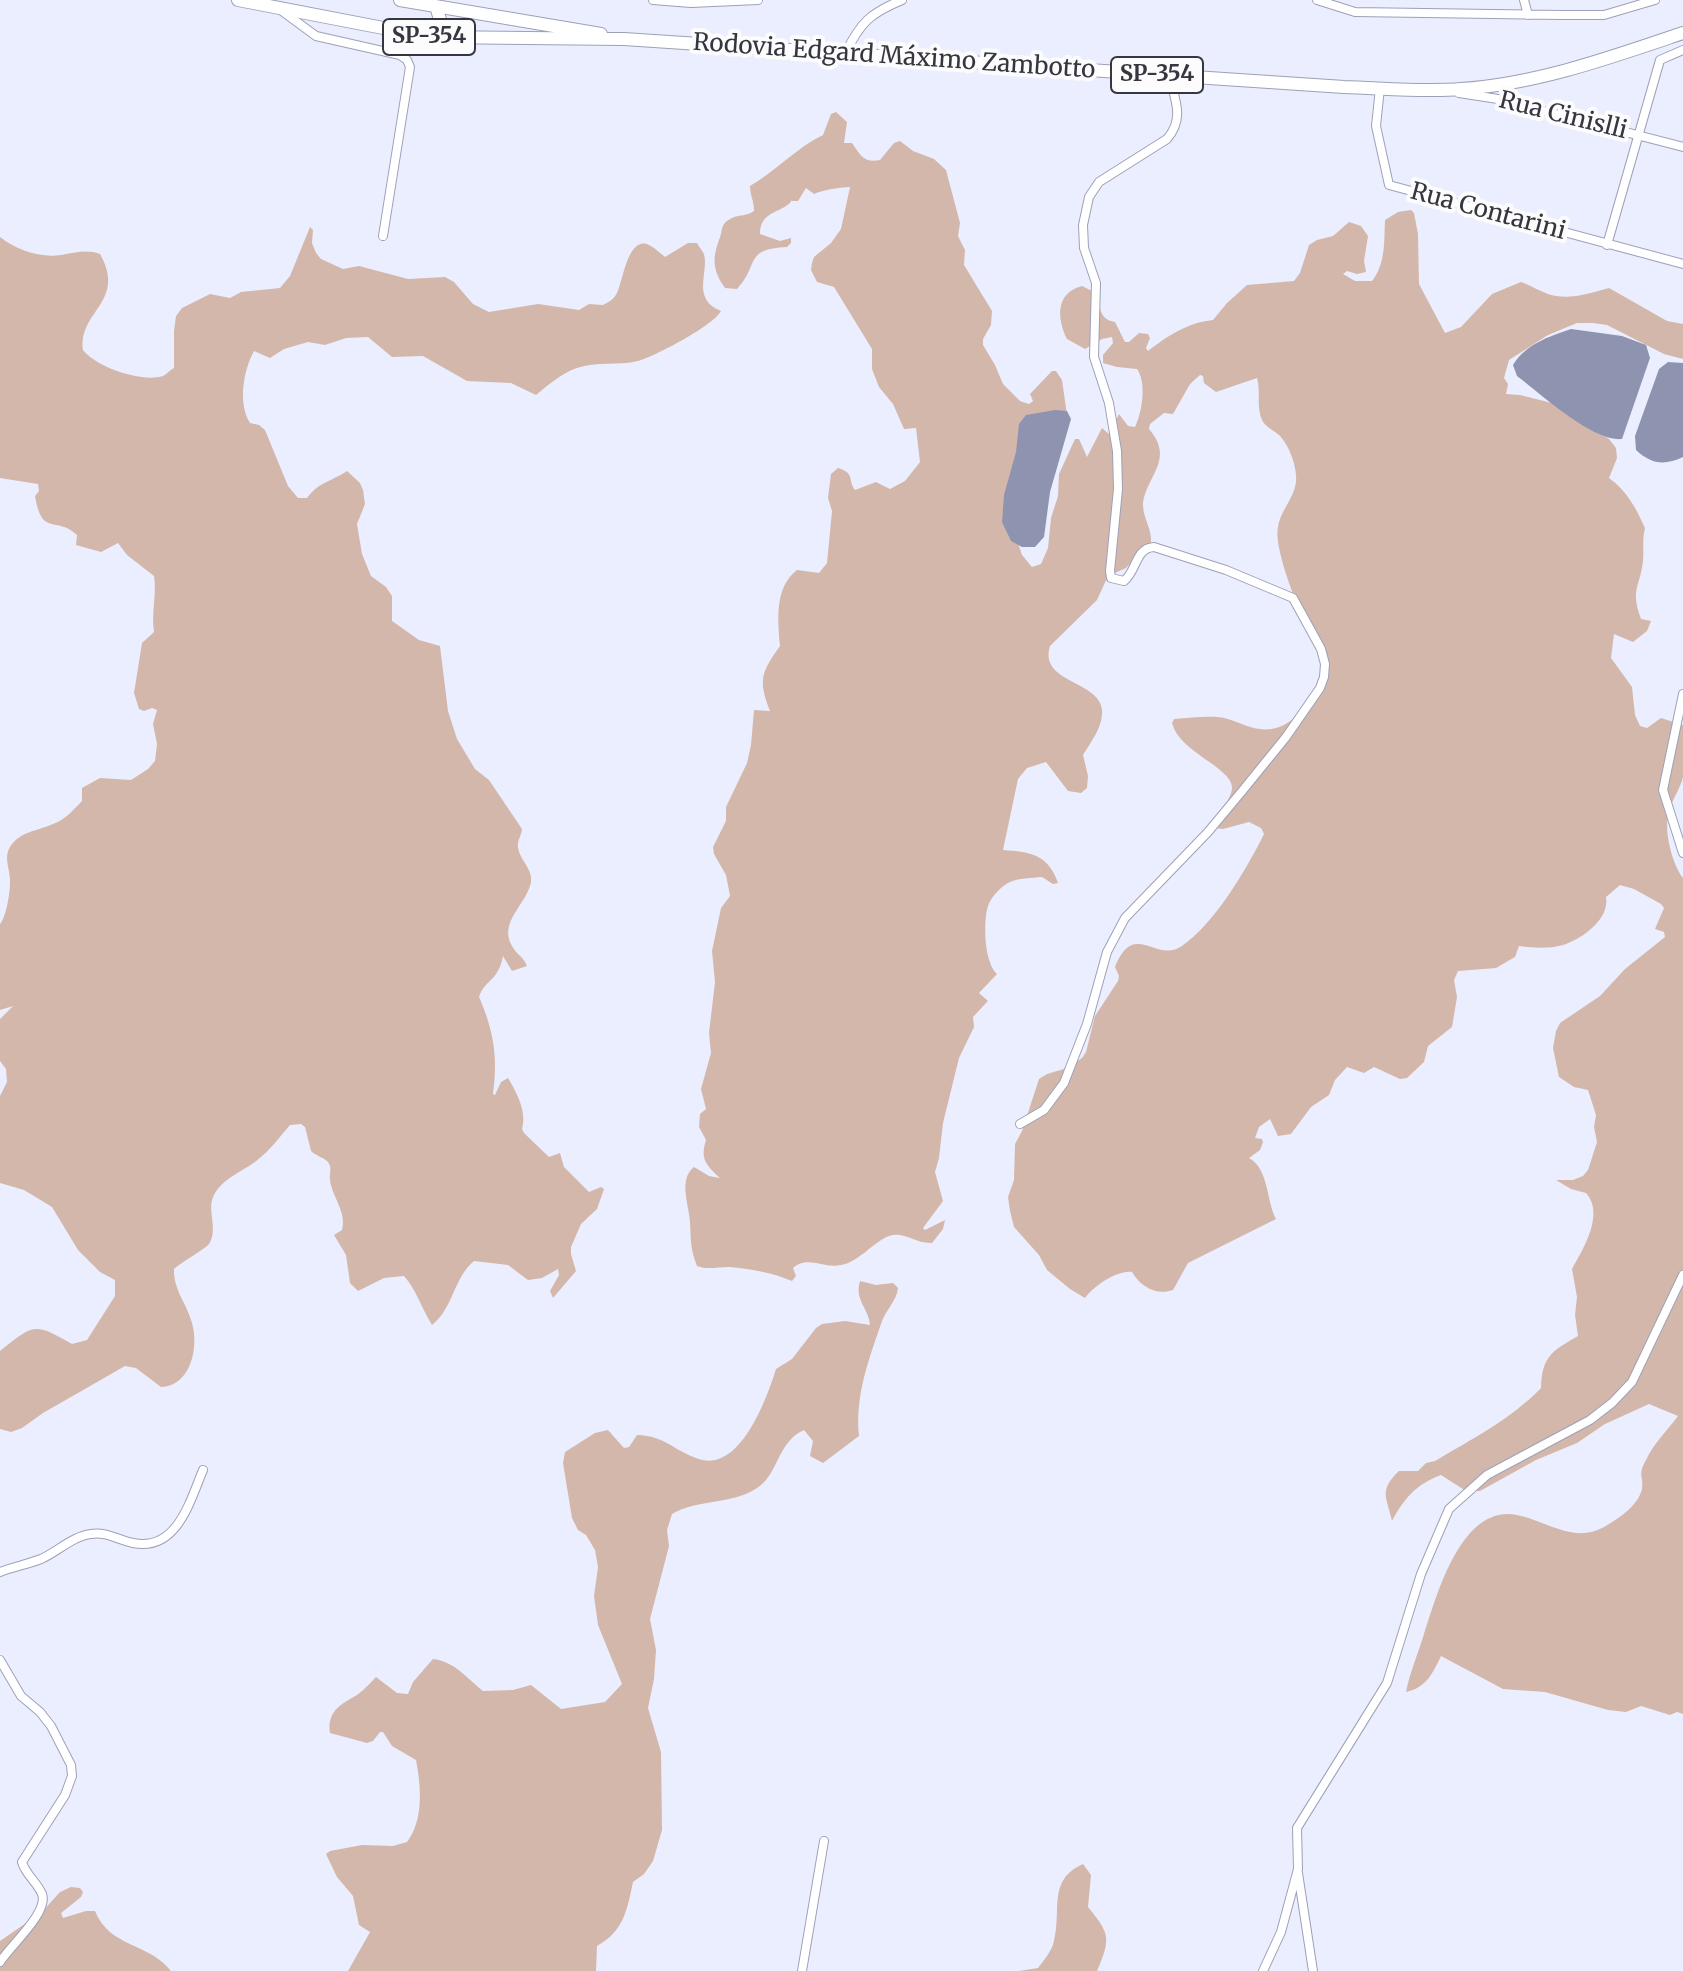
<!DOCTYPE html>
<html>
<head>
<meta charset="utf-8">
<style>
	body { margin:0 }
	canvas { display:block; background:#ebeefe }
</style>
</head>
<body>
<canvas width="1683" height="1971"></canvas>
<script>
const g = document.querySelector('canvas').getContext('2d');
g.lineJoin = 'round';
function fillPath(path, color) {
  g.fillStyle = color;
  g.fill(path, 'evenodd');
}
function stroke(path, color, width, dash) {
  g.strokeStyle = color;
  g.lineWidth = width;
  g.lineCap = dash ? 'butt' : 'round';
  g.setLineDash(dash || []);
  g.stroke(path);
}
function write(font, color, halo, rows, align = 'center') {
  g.font = font + ' Merriweather,serif';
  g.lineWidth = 8;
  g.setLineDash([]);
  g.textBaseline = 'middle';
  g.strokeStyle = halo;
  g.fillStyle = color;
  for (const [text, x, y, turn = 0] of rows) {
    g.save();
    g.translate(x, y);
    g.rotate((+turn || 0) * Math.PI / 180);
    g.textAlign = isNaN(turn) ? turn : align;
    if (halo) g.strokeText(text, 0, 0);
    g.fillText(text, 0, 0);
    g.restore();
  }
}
fillPath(new Path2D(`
	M836 112 847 122 844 143H852C861 156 864 163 880 160L894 143 900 141 913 151 934 159 946 170 960 223 958 236 965 250 964 265 992 311 991 325 983 339V345L995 365 1003 384 1020 401 1029 404 1033 401 1030 394 1052 371H1056L1062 380 1067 415 1017 540 1022 555 1032 567 1041 564 1048 548 1051 518 1058 496 1059 474 1075 439H1079L1087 457 1102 428 1109 434 1119 414 1128 426 1135 427C1142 413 1147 383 1137 369L1117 367 1103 363V355L1113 343 1112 337 1102 339 1085 349 1067 339C1057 319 1055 293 1082 286L1094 292C1102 305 1097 319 1115 322L1125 342H1129L1139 333 1148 334 1150 338 1146 348 1148 351C1169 335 1187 323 1213 320L1227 303 1247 285 1294 281 1300 273 1309 245 1317 240 1333 236 1349 222 1361 226 1368 236 1364 261 1366 272 1357 274 1347 271 1343 274 1355 281H1372C1386 264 1384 240 1385 220L1398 212 1411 210 1414 213 1418 234 1419 284 1445 333 1461 327 1492 294 1521 282C1532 286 1541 292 1551 295 1571 300 1590 293 1609 288L1667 321 1683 324V359L1664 354 1607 325 1593 323H1577L1548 335 1509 360 1504 378 1508 384 1506 394 1520 395 1576 409 1593 429 1609 439 1616 448 1617 458 1609 478C1627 491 1636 508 1645 528 1642 540 1644 549 1643 561 1640 588 1630 588 1641 619L1651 621 1647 631 1633 642 1614 634 1611 658 1632 687 1635 715 1640 726 1647 728 1661 718 1683 725C1683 741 1683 761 1683 777 1681 787 1672 800 1669 811 1663 829 1672 864 1683 878V1714L1677 1712 1670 1715 1641 1706 1626 1712 1608 1710 1545 1692 1503 1689 1441 1656C1433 1673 1426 1688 1406 1692 1410 1672 1418 1654 1424 1634 1437 1595 1461 1504 1517 1515 1547 1521 1574 1544 1604 1527 1618 1519 1638 1506 1642 1489 1644 1476 1637 1476 1646 1460 1654 1443 1667 1431 1678 1416L1649 1404 1605 1424 1577 1443 1536 1460 1480 1491H1466L1441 1475C1416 1484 1404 1499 1392 1521 1387 1497 1378 1491 1399 1471H1418L1426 1463 1435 1461C1472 1439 1511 1419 1541 1388 1542 1356 1552 1351 1578 1336L1575 1315 1577 1297 1572 1269C1583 1249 1605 1214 1586 1193L1571 1189 1556 1180H1573L1583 1176 1588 1170 1597 1142 1594 1127 1596 1115 1588 1090 1574 1087 1559 1077 1553 1048 1556 1031 1560 1023 1600 996 1625 969 1665 937 1664 932 1655 929 1664 908 1661 904 1634 889 1620 885 1606 897C1610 919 1582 939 1563 945 1548 949 1534 948 1519 946L1515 957 1496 968 1458 971 1454 980 1457 997 1452 1027 1428 1046 1424 1062 1407 1078 1400 1079 1374 1067 1364 1073 1347 1067 1335 1080 1329 1095 1311 1107 1291 1134 1278 1136 1270 1119 1259 1127 1255 1138 1262 1139 1263 1142 1260 1150 1249 1158C1269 1169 1266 1200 1276 1219L1188 1263 1173 1290C1156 1296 1140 1286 1132 1272 1117 1270 1094 1286 1085 1298L1070 1289 1047 1270 1039 1255 1014 1227 1010 1211 1008 1197 1014 1180 1015 1144 1022 1131 1039 1079 1047 1074 1067 1068 1082 1058 1086 1052 1095 1016 1118 981 1119 976 1115 967C1134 919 1156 964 1182 946 1215 923 1246 870 1264 834L1261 828 1249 822 1223 829 1216 828C1216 812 1232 801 1232 787 1231 767 1179 752 1172 723L1174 719C1189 718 1204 716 1218 717 1232 718 1246 728 1260 729 1295 734 1317 693 1325 665 1311 641 1272 552 1278 527 1281 508 1298 495 1296 475 1295 462 1289 446 1280 436 1274 430 1266 428 1262 420 1256 406 1261 392 1257 378L1216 392 1204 383 1203 376 1200 375 1190 384 1173 414 1164 413 1150 424 1149 429C1176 460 1145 477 1143 505 1143 518 1152 529 1151 542L1126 568 1108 576 1097 600 1050 646C1037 687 1113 679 1101 721 1098 733 1089 745 1083 755L1088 776 1087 788 1081 793 1068 791 1046 762 1027 768 1018 779 1003 850C1031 852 1048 854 1058 883L1053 884 1042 877C1032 878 1018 878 1010 882 1001 886 991 897 988 906 983 922 984 962 997 974L979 993 988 1001 973 1017 974 1027 959 1058 943 1123 939 1158 935 1172 943 1201 923 1228 925 1230 945 1220 943 1229 932 1243C915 1244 904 1231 889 1236 873 1242 859 1262 841 1265 823 1269 808 1255 793 1268L796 1276 792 1281C771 1272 751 1269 729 1267 717 1267 708 1270 697 1266 690 1248 691 1240 690 1222 689 1204 678 1180 694 1167L709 1176 720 1178C706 1165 700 1159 706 1140L699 1127 700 1114 706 1109 701 1089 711 1053 709 1033 715 982 712 951 721 908 730 896 726 875 714 854 713 847 726 821V807L747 763 751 745 754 710 770 711C758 680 761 673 780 646 778 620 774 588 797 570L819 573 827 563 832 511 828 498 831 474 838 468C856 474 847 479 855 490L876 482 890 489 905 481 920 462 916 428 904 429 893 404 879 387 872 369V349L834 287 817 282 811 270 812 263 814 257 831 243 841 229 850 187C842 187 822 190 814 194L806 188 798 201C784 201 797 199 786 206 773 214 760 215 760 234L780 241 791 238V243L787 247C743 249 760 265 737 289L725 288C713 271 712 259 719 240 723 231 720 224 730 219 738 214 746 217 754 211 754 201 750 195 750 186 776 171 796 148 823 135L831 114Z
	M310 227 313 230 312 243 316 253 321 259 343 269 359 266 408 279 445 277 454 282 473 304 489 312 538 304 579 310 589 304 603 305C609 302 614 299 617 293 623 281 628 235 649 245 655 248 660 253 665 257L688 243H697C699 247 702 250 704 254 709 273 691 299 721 311 714 325 656 356 638 361 618 366 596 361 577 368 563 372 547 386 536 395L511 383 467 381 423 356 392 357 368 337 346 338 325 345 308 342 284 349 270 358 254 351C243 371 238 404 250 423L259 425 265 430 288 486 298 498H307C319 482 330 482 347 471L360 483 363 490 365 504 357 524 362 554 371 576 386 587 392 596V621L419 640 440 646 448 711 457 739 475 769 489 780 522 829C522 834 517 841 518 847 519 859 533 869 531 882 527 904 498 922 512 946 516 954 524 957 527 966L512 971 503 956C498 982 485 979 479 997 494 1031 498 1058 493 1094L495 1095 501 1082 508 1078C517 1093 527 1112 522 1129L524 1133 549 1157 560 1153 564 1167 589 1192 601 1187 604 1189 597 1209 581 1224 571 1247V1254L576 1271 553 1298 550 1291 559 1275 558 1269 542 1278 528 1280 508 1265 474 1261C454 1277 453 1309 432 1325 422 1309 416 1289 404 1276L384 1278 358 1291 350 1283 346 1255 334 1235 342 1230C347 1212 332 1197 330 1180 329 1173 333 1167 327 1161 323 1157 316 1156 311 1151L305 1127 301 1124 290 1125C281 1135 272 1148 261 1157 247 1170 223 1177 214 1195 206 1210 219 1229 209 1244 205 1249 182 1262 174 1269 173 1289 187 1304 192 1323 199 1347 191 1386 161 1387L136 1368 125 1366 43 1413 22 1428 11 1432 0 1429V1351C34 1324 34 1322 72 1344L87 1340 115 1296V1280L100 1272 78 1250 52 1207 24 1190 0 1183V1096L7 1082 6 1069 0 1061V1019L13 1006 0 1010V924C6 918 10 893 10 883 11 871 3 858 10 847 20 831 38 831 53 824 65 820 73 810 82 801V788L100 778 131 780 148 769 155 761 157 744 153 724 157 710 152 708 144 711 139 709 134 693 142 643 154 632C151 613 157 595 154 576L127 555 118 543 101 552 76 545 77 535C56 515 42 538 35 496L39 491 38 484 0 478V237C16 250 40 258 61 255 75 253 86 249 100 254 127 302 78 311 83 350 96 367 142 383 163 376 167 374 170 370 174 368V331L176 316 182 308 210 294 230 298 241 292 280 288 290 276Z
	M860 1281 876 1285 893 1283 898 1288C897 1300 886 1310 882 1321 869 1359 855 1395 859 1436L823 1463 810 1456 813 1441 804 1430C777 1442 779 1474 757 1488 731 1505 697 1499 672 1514L667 1530 669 1546 650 1619 656 1650 654 1679 648 1708 661 1752 662 1830 653 1861 644 1874 633 1882C627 1910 624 1931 597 1946L596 1971H348L370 1932 359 1925 353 1896 337 1877 326 1854 330 1851 362 1845 393 1846 407 1842C424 1820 421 1786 416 1760L392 1746 383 1732H380L373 1741 367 1743 330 1733C327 1711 340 1705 357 1695 364 1690 370 1683 376 1677L397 1693 408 1694 413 1682 433 1659C454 1661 468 1679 483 1691L513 1690 531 1685 561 1709 605 1702 622 1684 598 1625 594 1596 598 1567 595 1550 586 1535 578 1530 572 1518 563 1463 565 1452 595 1433 608 1430 624 1448 629 1447 637 1435C666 1436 672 1450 699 1459 740 1473 767 1398 776 1369L792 1359 816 1328 822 1324 845 1321 870 1325C869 1309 854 1300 860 1281Z
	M1083 1864 1091 1875 1088 1907C1110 1934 1111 1938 1097 1971H1019L1038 1968C1044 1960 1052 1951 1054 1941 1062 1910 1047 1880 1083 1864Z
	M71 1887 80 1888 83 1892 81 1897 61 1913 63 1918 86 1911H95C110 1948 148 1942 171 1971H0V1941L42 1912 60 1892Z`), '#d4b7ab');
fillPath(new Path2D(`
	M1571 329 1622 336 1646 345 1650 358 1622 439C1593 442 1541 394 1517 376L1513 365C1526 344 1548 337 1571 329Z
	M1668 362 1683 363V457C1664 466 1651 464 1636 450L1635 436 1659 369Z
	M1055 410 1067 411 1071 419 1050 492 1044 537 1035 547H1022L1011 541 1002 522 1004 495 1016 452 1019 424 1026 415Z`), '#8e93b0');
const minor = new Path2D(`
	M653 0 691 3 758 0
	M1317 0 1355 12 1562 15H1604L1655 0
	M1524 0 1528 15
	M282 11 316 36 400 55 407 60 410 67 383 236
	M845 54C860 23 870 13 902 0
	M1380 88 1376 126 1389 185 1683 264
	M1459 93 1498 99 1683 147
	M1607 245 1660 60 1683 50
	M1683 694 1663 790 1683 853
	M1020 1124 1044 1110 1064 1083 1087 1024 1107 952 1125 918 1208 832 1243 790 1286 737 1320 688 1324 677 1325 664 1321 649 1293 598 1226 570 1154 547C1135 548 1137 571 1124 581L1111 578 1110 571 1118 489 1117 451 1109 403 1094 357 1096 283 1084 248 1083 225 1089 197 1099 182 1167 139C1185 118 1175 100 1169 75
	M0 1572C13 1567 28 1564 41 1559 57 1552 73 1536 91 1534 105 1531 119 1540 133 1543 177 1552 190 1501 203 1470
	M0 1660 21 1696 40 1712 51 1726 71 1765 72 1776 65 1795 22 1862C25 1874 37 1882 42 1894 49 1912 11 1945 0 1962
	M1298 1873 1313 1971
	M802 1971 824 1841
	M1263 1971 1281 1932 1298 1869 1297 1828 1387 1683 1421 1574 1449 1509 1487 1475 1590 1420 1612 1403 1632 1382 1683 1275`);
const primary = new Path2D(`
	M238 0 430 37 624 39 1344 87C1382 88 1423 92 1461 89 1537 84 1612 57 1683 33
	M400 0 601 34
	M430 37 441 23 436 6`);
stroke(minor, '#9ca1b9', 10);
stroke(primary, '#9ca1b9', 14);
stroke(minor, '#fff', 8);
stroke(primary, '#fff', 12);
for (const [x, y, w] of [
	[429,37,92],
	[1157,75,92]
]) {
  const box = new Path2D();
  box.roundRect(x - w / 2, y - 18, w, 36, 6);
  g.fillStyle = '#fcfcfc';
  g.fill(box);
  stroke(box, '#353640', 2);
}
write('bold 22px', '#353640', null, [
	["SP-354",429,37],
	["SP-354",1157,75]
]);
write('24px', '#353640', '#fcfcfc', [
	["Rodovia Edgard Máximo Zambotto",894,57,4],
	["Rua Cinislli",1563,116,14],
	["Rua Contarini",1488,212,15]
]);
</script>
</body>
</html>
